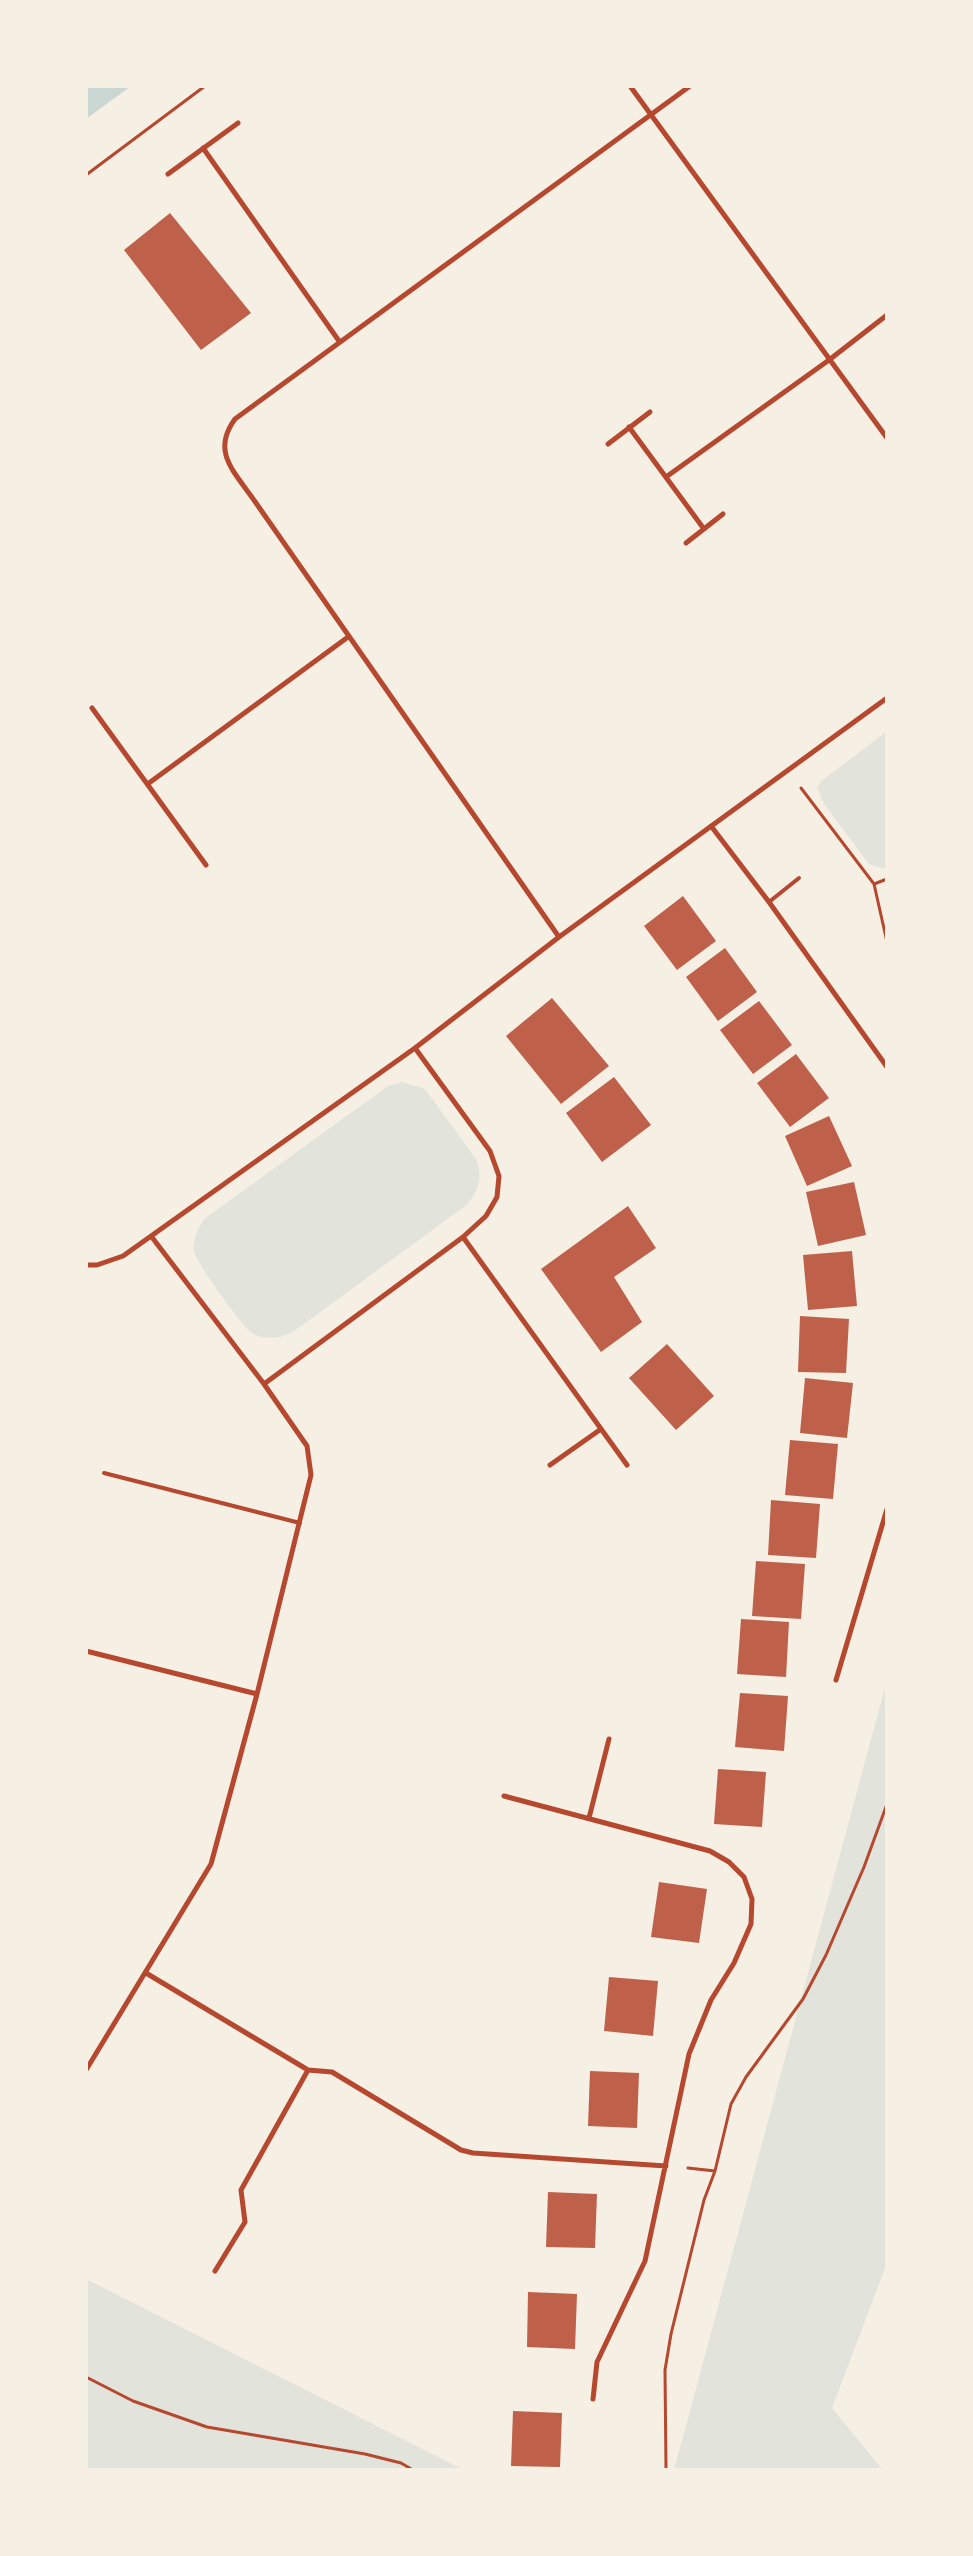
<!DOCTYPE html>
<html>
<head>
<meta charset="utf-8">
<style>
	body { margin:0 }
	#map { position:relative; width:973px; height:2556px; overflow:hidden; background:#f6efe4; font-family:"Fira Sans Condensed",sans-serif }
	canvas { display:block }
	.frame { position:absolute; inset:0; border:88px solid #f6efe4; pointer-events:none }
</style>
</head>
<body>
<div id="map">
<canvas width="973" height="2556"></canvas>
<div class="frame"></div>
</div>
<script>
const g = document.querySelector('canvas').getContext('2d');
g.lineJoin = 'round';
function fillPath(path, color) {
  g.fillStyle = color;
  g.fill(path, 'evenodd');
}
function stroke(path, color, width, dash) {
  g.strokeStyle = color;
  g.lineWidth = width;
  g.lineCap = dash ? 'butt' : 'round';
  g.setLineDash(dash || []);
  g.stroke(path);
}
fillPath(new Path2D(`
	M887 731V868L885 869 869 864 824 804 817 787 824 779Z
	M402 1082 425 1089 476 1159C483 1178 479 1188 468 1204L293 1332C281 1338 265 1341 252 1333 242 1326 196 1263 194 1251 192 1239 198 1229 204 1219L388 1086Z
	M887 1680V2263L832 2408 883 2470H674Z
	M86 2279 464 2470H86Z`), '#e2e4dc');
fillPath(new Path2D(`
	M86 86H131L86 119Z`), '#c9d6d2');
fillPath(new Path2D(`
	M170 213 251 313 201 350 124 250Z
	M683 896 716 941 677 970 644 926Z
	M725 948 757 992 718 1021 686 977Z
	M552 998 609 1066 561 1104 506 1036Z
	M759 1001 792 1045 753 1074 720 1030Z
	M796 1054 829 1098 790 1127 757 1083Z
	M614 1077 651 1125 602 1162 566 1113Z
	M829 1116 852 1166 807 1186 785 1136Z
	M854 1182 866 1235 818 1246 806 1192Z
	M628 1206 656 1248 614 1277 642 1322 601 1352 541 1269Z
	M852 1251 857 1306 808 1310 803 1255Z
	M800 1316 849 1319 846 1373 798 1372Z
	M667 1344 714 1396 676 1430 629 1378Z
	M805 1378 853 1383 847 1438 800 1433Z
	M790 1440 838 1444 833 1499 785 1495Z
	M771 1500 820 1504 816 1558 768 1555Z
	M756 1561 805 1564 801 1619 752 1616Z
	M741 1619 789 1622 786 1677 737 1674Z
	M740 1693 788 1696 784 1751 735 1747Z
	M718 1769 766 1772 762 1827 714 1824Z
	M659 1882 707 1889 699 1943 651 1937Z
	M609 1977 658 1981 653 2036 604 2031Z
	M590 2071 639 2073 637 2128 588 2126Z
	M548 2192 597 2194 595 2248 546 2247Z
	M528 2292 577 2294 575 2349 527 2347Z
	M513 2411 562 2413 560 2467 511 2466Z`), '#bf614a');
stroke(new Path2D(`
	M86 175 205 86
	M801 788 874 884 887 942
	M874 884 887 879
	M688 2168 715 2171
	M86 2377 133 2401 207 2427 365 2454 401 2463 413 2470
	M666 2470 665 2370 671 2334 704 2200 715 2171 731 2104 746 2077 803 1999 826 1955 864 1867 887 1804`), '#b5482f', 3);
stroke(new Path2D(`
	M769 902 799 878
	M104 1473 300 1523`), '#b5482f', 4);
stroke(new Path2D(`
	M630 86 887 438
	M203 148 339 341
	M168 174 238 123
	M629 427 704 529
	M608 444 650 412
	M666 477 829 360 887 315
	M686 543 723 514
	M92 708 206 865
	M149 783 348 637
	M711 826 769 902 887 1067
	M559 937 256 503C236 473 210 453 235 419L690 86
	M463 1237 627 1465
	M86 1265H97L123 1256 415 1048 559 937 887 698
	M264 1384 463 1237 486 1216 497 1197 499 1176 490 1151 415 1048
	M550 1465 601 1429
	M86 1651 257 1694
	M836 1680 887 1509
	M504 1796 710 1851 729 1862 744 1877 752 1899 751 1924 734 1963 711 2000 689 2054 645 2261 597 2362 593 2399
	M589 1818 609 1739
	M146 1973 308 2070 332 2072 461 2150 473 2153 666 2166
	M86 2070 211 1864 257 1694 311 1475 307 1446 264 1384 151 1236
	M215 2271 245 2222 241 2190 308 2070`), '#b5482f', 5);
</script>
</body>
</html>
